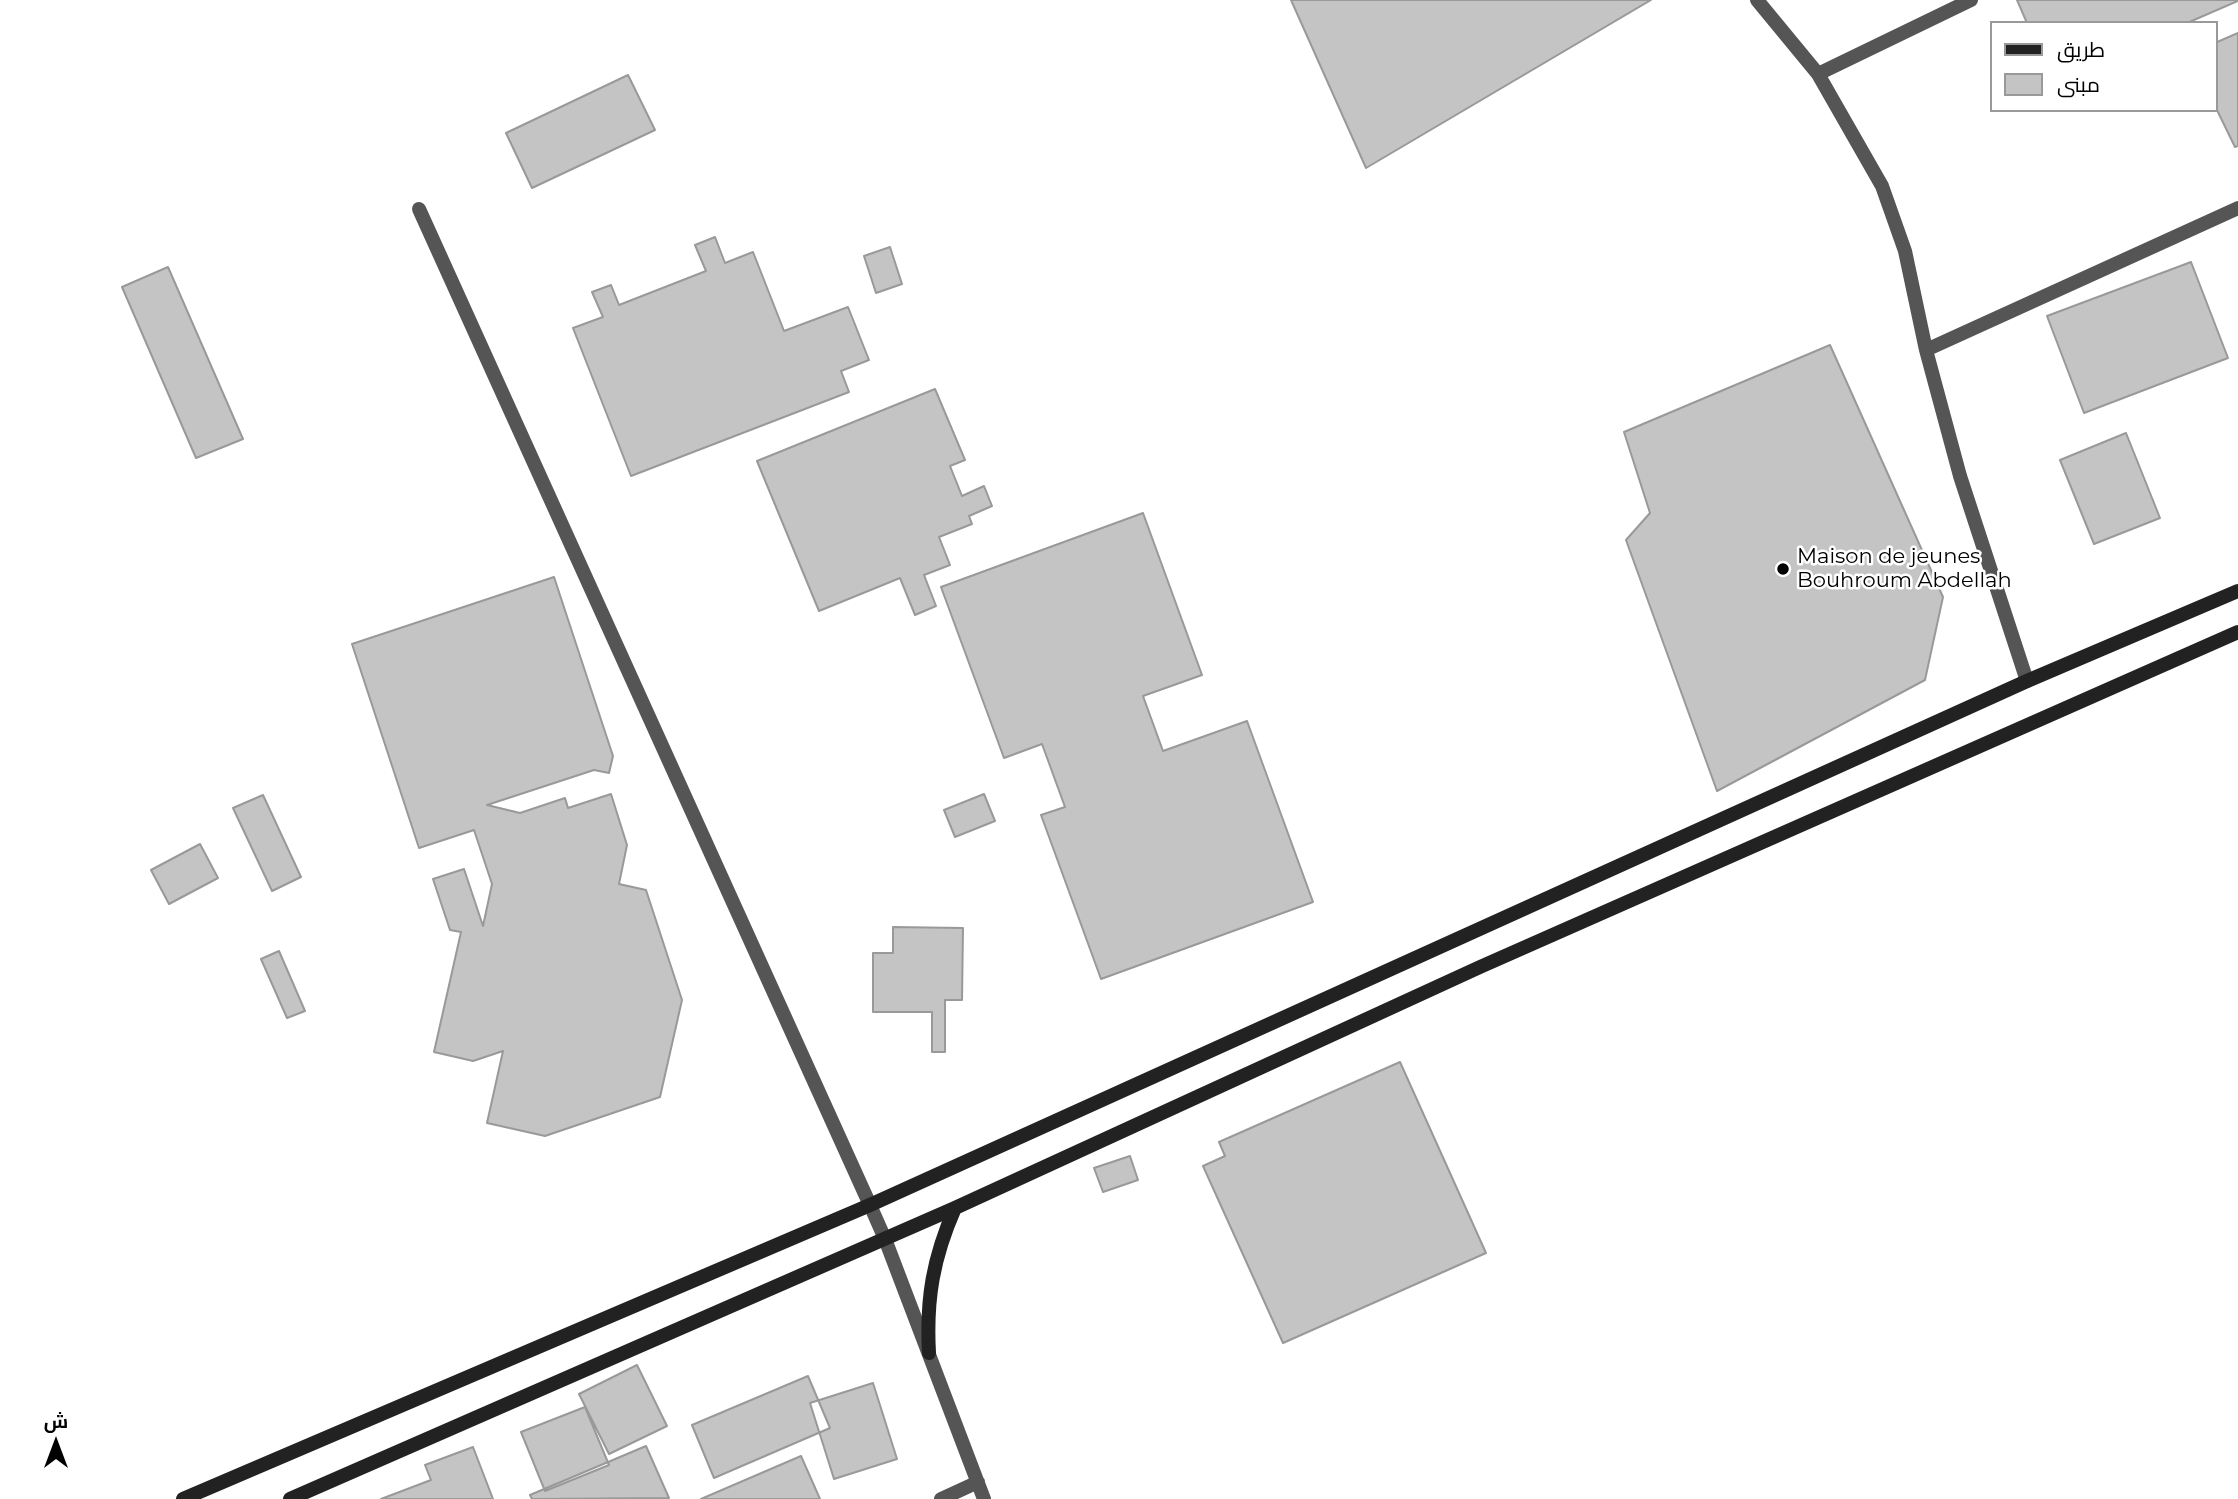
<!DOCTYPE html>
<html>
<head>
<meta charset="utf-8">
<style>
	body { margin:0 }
	#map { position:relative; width:2238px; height:1499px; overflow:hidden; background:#fff; font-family:Montserrat,Cairo,sans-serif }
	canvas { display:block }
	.legend { position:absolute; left:1990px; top:21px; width:228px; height:91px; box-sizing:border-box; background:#fff; border:2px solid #999; margin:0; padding:9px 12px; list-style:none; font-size:21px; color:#000 }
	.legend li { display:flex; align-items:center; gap:14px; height:35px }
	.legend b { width:35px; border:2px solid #999 }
	.north { position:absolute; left:21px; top:1408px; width:70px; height:70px; -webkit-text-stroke:5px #fff; paint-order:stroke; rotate:0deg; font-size:19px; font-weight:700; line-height:28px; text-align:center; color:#000 }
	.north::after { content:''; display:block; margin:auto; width:24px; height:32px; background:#000; clip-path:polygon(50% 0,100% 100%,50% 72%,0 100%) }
</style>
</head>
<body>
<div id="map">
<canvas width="2238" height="1499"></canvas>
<ul class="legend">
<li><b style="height:9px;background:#222"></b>طريق</li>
<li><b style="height:19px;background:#c4c4c4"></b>مبنى</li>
</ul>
<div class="north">ش</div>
</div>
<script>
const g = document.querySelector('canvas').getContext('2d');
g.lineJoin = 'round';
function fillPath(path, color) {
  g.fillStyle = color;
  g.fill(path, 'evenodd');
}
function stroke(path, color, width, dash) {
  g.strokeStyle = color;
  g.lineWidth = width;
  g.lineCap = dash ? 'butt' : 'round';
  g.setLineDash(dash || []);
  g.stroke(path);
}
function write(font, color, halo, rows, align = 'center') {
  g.font = font + ' Montserrat,sans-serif';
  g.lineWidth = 5;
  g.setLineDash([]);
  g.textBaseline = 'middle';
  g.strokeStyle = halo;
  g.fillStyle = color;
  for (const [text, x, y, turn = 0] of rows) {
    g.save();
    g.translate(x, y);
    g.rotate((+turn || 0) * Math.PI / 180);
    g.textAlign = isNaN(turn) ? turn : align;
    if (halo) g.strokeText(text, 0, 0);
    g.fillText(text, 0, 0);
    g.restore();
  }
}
const building = new Path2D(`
	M1291 0H1651L1366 168Z
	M2017 0H2238V1L2187 23H2027Z
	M2238 33V146L2235 147 2215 106V43Z
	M628 75 655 130 532 188 506 133Z
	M715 237 725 263 753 252 784 331 848 307 869 360 841 371 849 392 631 476 573 328 603 317 592 292 611 285 619 305 706 271 695 245Z
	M890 247 902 284 876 293 864 256Z
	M2191 262 2228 358 2084 413 2047 316Z
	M168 267 243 439 196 458 122 287Z
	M1830 345 1943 597 1925 680 1717 791 1626 540 1650 513 1624 432Z
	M935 389 965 460 950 466 962 496 984 486 992 506 969 516 972 524 939 537 950 565 924 575 936 606 915 615 900 578 819 611 757 461Z
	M2126 433 2160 518 2094 544 2060 460Z
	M1143 513 1202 675 1143 696 1163 751 1247 721 1313 902 1101 979 1041 815 1065 807 1042 744 1004 758 941 587Z
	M554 577 613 756 609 773 594 770 487 805 520 813 565 798 568 808 611 794 627 845 619 884 646 890 682 1000 660 1097 545 1136 487 1123 503 1051 473 1061 434 1052 461 932 450 930 433 879 464 869 483 926 492 884 474 830 419 848 352 644Z
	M984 794 995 821 955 837 944 810Z
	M263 795 301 877 272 891 233 808Z
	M200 844 218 878 169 904 151 870Z
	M893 927 963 928 962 1000H945V1052H932V1012H873V953H893Z
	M279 951 305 1011 287 1018 261 959Z
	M1400 1062 1486 1253 1283 1343 1203 1166 1225 1156 1219 1142Z
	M1130 1156 1138 1180 1103 1192 1094 1168Z
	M637 1365 667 1426 609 1454 579 1394Z
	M808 1376 830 1428 714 1478 692 1425Z
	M873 1383 897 1459 834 1479 810 1403Z
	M585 1407 609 1465 545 1491 521 1432Z
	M646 1446 669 1498 532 1499 530 1495Z
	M473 1447 493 1499H381L431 1480 425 1465Z
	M801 1456 820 1499H701Z`);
fillPath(building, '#c4c4c4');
stroke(building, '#999', 2);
stroke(new Path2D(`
	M419 209 870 1205`), '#555', 14);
stroke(new Path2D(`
	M1757 0 1818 74 1882 186 1905 251 1926 350 1960 476 2027 681
	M1818 74 1971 0
	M1926 350 2238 208
	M870 1205 885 1239 984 1499
	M941 1499 978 1482`), '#555', 14);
stroke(new Path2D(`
	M929 1353C926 1299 933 1258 955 1208
	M183 1499 870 1205 2027 681 2238 591
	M290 1499 955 1208 1480 967 2238 632`), '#222', 14);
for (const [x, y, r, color] of [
	[1783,569,7,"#000"]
]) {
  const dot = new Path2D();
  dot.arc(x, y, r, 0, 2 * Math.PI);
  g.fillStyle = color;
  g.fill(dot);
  stroke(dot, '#fff', 2.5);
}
write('21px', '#000', '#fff', [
	["Maison de jeunes",1797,557],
	["Bouhroum Abdellah",1797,581]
], 'left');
</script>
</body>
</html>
